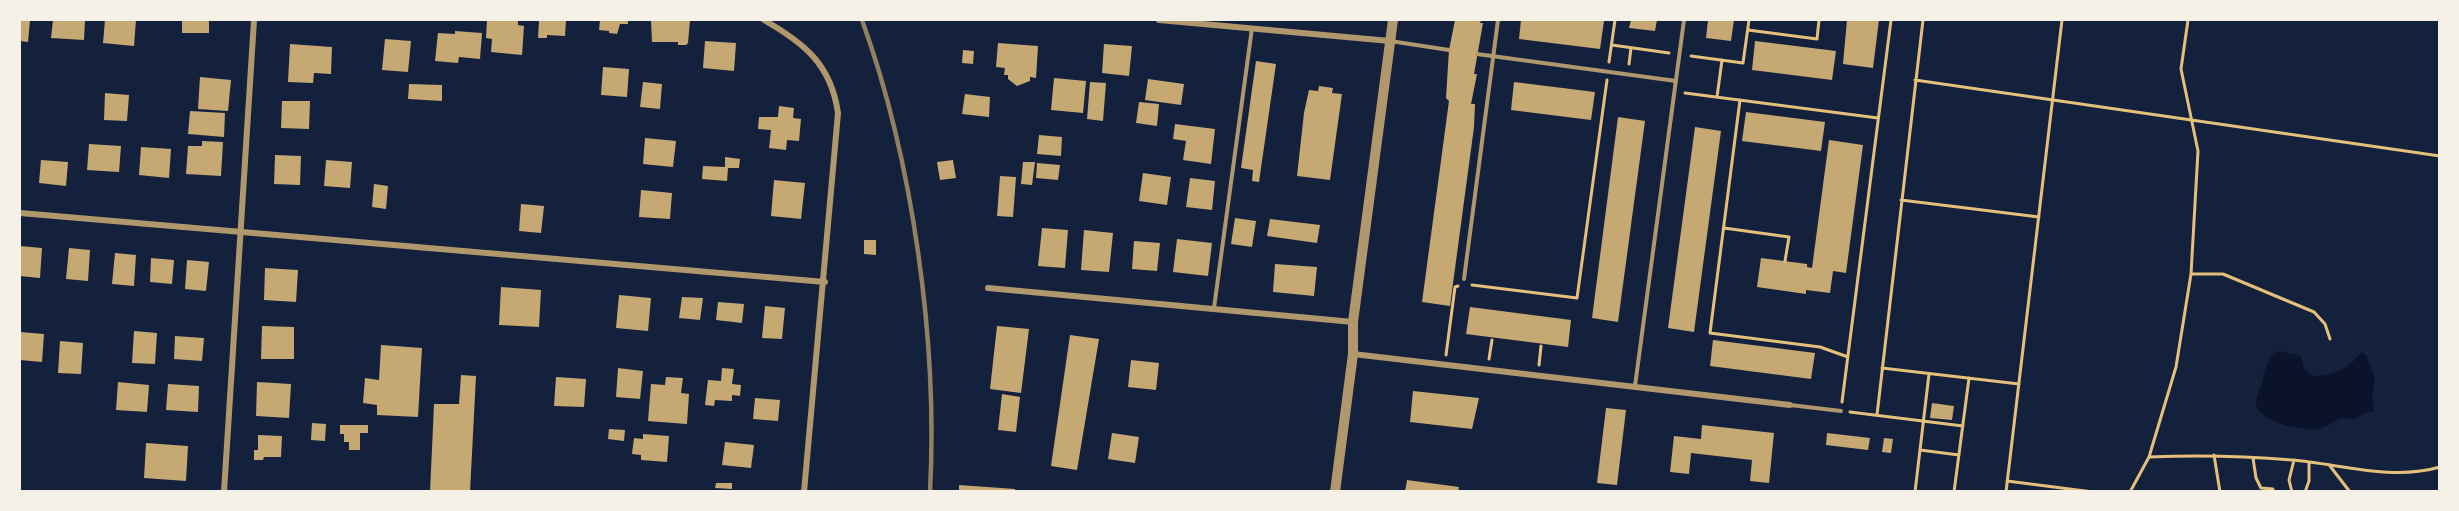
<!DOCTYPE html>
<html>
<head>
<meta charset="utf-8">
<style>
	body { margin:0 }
	#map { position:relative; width:2459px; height:511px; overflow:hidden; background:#14213d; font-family:Raleway,sans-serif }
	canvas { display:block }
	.frame { position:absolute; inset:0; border:21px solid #f6f1e7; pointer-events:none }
</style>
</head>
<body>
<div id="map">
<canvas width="2459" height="511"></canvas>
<div class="frame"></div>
</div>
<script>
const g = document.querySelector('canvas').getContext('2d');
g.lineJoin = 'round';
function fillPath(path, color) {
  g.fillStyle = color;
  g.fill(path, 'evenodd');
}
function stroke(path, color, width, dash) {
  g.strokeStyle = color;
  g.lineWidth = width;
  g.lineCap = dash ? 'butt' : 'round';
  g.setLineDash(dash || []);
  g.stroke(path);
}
fillPath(new Path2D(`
	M2279 351 2301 356 2304 369 2313 376C2334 376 2349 368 2362 352L2366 355 2375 378 2372 398 2374 412 2364 413 2355 420C2334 414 2337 424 2321 428 2305 433 2260 423 2256 404 2255 401 2262 384 2263 378 2265 368 2269 356 2279 351Z`), '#0b132b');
fillPath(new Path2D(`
	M20 20H30L28 42 20 41Z
	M53 20H85L84 40 51 38Z
	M105 20H136L134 46 103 43Z
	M182 20H209V33H182Z
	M487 20H518V25L524 26 522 55 491 52 492 39 486 38Z
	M539 20H566L565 36 547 35V38H538Z
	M600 20H628V24H620L617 34 609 33V31L599 30Z
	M651 20H690L688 43 686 45H678V42H652Z
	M1455 20H1481L1480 23H1483L1474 74H1477L1471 104H1475L1474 127 1450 306 1422 302 1449 101 1446 98 1449 50Z
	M1521 20 1604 21 1600 49 1519 39Z
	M1631 20H1657L1655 31 1629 28Z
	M1708 20H1734L1731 41 1706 38Z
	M1847 20H1879L1873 68 1843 64Z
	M455 31 482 33 480 59 459 57 458 63 435 61 438 33 455 34Z
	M385 39 411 41 408 72 382 70Z
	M705 41 736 43 734 71 703 68Z
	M1755 41 1836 51 1832 80 1752 70Z
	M998 43 1038 46 1036 78 1030 77V81L1017 86 1008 79V75H1004L1005 68 996 67Z
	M290 44 332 47 331 74 314 73 313 83 288 82Z
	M1104 44 1132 46 1129 76 1102 73Z
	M963 50 974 51 973 64 962 63Z
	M1256 61 1276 64 1259 182 1252 181 1253 170 1241 168Z
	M603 67 629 69 627 97 601 95Z
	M200 77 231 80 228 111 198 109Z
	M1054 78 1086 81 1083 113 1051 110Z
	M1148 79 1184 84 1181 105 1145 100Z
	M643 82 662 84 660 109 640 107Z
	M1090 82 1106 83 1103 121 1087 119Z
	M1514 82 1595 92 1591 120 1511 110Z
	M409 84 442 85V101L408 99Z
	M1319 86 1333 88 1332 93 1342 94 1330 180 1297 176 1304 113 1309 90 1318 91Z
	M105 93 129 95 127 121 104 120Z
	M965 94 990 97 989 117 962 114Z
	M282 101H310L309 129 281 128Z
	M1139 102 1159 104 1157 126 1136 123Z
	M779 106 794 108 793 118 801 119 799 141 787 140 786 150 769 148 771 130 758 129 759 117H778Z
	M190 111 225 113 224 137 188 134Z
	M1746 112 1825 122 1821 151 1742 141Z
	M1618 117 1645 121 1618 322 1592 318Z
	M1175 124 1215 129 1211 164 1183 160 1186 141 1173 139Z
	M1695 127 1721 131 1694 332 1668 328Z
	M1039 135 1062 137 1061 156 1037 154Z
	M645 138 676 141 673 167 643 164Z
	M1829 140 1863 145 1846 273 1833 271 1830 293 1806 290V294L1757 287 1761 258 1807 264V267L1812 268Z
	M202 141 223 142 221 176 186 174 188 146H202Z
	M89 144 121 146 119 172 87 170Z
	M141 147 171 149 169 178 139 175Z
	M275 155 301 156 300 185 274 184Z
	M725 157 740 159 739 168H728L727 181 702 179 703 166 725 167Z
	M41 160 68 162 66 186 39 183Z
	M326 160 352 162 350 188 324 186Z
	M953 160 956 178 940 180 937 162Z
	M1023 162H1035L1032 185 1021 184Z
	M1037 163 1060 165 1058 180 1036 178Z
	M1143 173 1171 177 1167 205 1139 201Z
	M1000 176 1016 177 1013 217 997 216Z
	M1190 178 1215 181 1212 210 1186 207Z
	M774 180 805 183 801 219 771 216Z
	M374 184 388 186 386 209 372 207Z
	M641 190 672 193 670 219 639 217Z
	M521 204 544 206 541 233 519 231Z
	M1235 218 1256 221 1252 247 1231 244Z
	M1270 219 1320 225 1317 243 1267 236Z
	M1042 228 1068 230 1065 268 1038 266Z
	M1084 230 1113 233 1109 272 1081 270Z
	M1177 239 1212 243 1208 276 1173 272Z
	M864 240H876V255L864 254Z
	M1134 241 1160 243 1157 271 1132 269Z
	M20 246 42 248 40 278 20 276Z
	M69 248 90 250 88 281 66 279Z
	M115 253 136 255 134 286 112 284Z
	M151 258 174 260 172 284 150 282Z
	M187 260 209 262 206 291 185 289Z
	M1275 264 1317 267 1314 296 1273 292Z
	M265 268 298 270 296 302 264 300Z
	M501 287 541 290 539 327 499 325Z
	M619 295 651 298 648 331 616 328Z
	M682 297 703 298 700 320 679 318Z
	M718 302 744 304 742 323 716 320Z
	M765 306 785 308 782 339 762 338Z
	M1470 307 1571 320 1568 347 1466 334Z
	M262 326 294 327V359H261Z
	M997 326 1029 329 1021 393 990 389Z
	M134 331 157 333 155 364 132 363Z
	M20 332 44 334 42 362 20 360Z
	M1070 335 1099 339 1077 470 1051 466Z
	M175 336 204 338 202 361 174 359Z
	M1713 340 1815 353 1811 379 1710 366Z
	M60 341 83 343 81 374 58 373Z
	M381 345 422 348 418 417 377 415V405L363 403 365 378 379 380Z
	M1131 360 1159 363 1156 390 1128 387Z
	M618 368 643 371 640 399 616 397Z
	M722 368 734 369 732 384 741 385 740 396 732 395V401L715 400 714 406 705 405 708 380 721 381Z
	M461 375 476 376 470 492H430L434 404H459Z
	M556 377 586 379 584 407 554 406Z
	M666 377 683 378 681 393 689 394 687 424 648 421 651 384 665 385Z
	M118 382 149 385 147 412 116 410Z
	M257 382 291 384 289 418 256 416Z
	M168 384 199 386 198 412 166 410Z
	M1413 391 1479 398 1472 429 1410 422Z
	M1002 394 1020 397 1016 432 998 430Z
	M755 398 780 400 778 421 753 419Z
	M1932 403 1954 406 1952 420 1930 418Z
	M1606 408 1626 410 1617 485 1597 483Z
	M312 423 326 424 325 441 311 440Z
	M340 425H368V433H360V450H349V442H344V434H340Z
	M1702 425 1774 433 1769 483 1750 481 1752 460 1691 453 1689 474 1670 472 1674 436 1701 439Z
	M609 429 625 430 624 441 608 439Z
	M1112 433 1139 437 1135 463 1108 459Z
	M1827 433 1870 438 1868 450 1826 445Z
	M643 434 669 436 667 462 641 460V455L632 454 634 438 643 439Z
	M258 435 282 436 281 457H264L263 460H254V450H258Z
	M1884 438 1893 439 1891 453 1882 452Z
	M725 442 754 445 751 468 722 465Z
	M146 443 188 446 186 481 144 478Z
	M1407 480 1459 487 1458 492H1405Z
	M716 483H732V489L715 488Z
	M959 485 1015 489V492H959Z`), '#c6a872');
stroke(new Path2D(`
	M1748 30 1817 39 1819 20
	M1612 45 1669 53
	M1691 56 1743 63 1749 20
	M1609 62 1615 20
	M1629 64 1631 48
	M1915 80 2440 156
	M1685 93 1878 118
	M1717 97 1722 60
	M1740 100 1710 333 1820 347 1848 357
	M1901 200 2039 217
	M1724 228 1789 237 1785 261
	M2191 274H2223L2314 312 2325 324 2330 339
	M1472 285 1577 298 1607 80
	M1446 355 1455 287 1458 286
	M1489 359 1492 340
	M1539 365 1541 346
	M1882 368 2019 384
	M1842 402 1891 20
	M1850 412 1963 426
	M1877 415 1923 20
	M1920 450 1959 455
	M2214 455 2220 492
	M2149 457C2197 455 2244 456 2292 460 2340 464 2392 481 2440 467
	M2253 458 2256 478 2261 488 2273 489
	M2330 466 2350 492
	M2007 481 2093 492
	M1915 492 1929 374
	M1954 492 1969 378
	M2006 492 2062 20
	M2130 492 2149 457 2176 367 2191 274 2198 151 2181 69 2188 20
	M2292 492 2289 480 2294 460
	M2305 492 2309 481V462`), '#e5c07b', 3);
stroke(new Path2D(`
	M1390 41 1449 50
	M1477 54 1676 81
	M1464 279 1498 20
	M1214 308 1252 28
	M1635 386 1684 20
	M1790 405 1841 411`), '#b1986c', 4);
stroke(new Path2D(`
	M764 20C804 43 831 64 838 113L804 492
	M1159 20 1390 41
	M20 213 825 282
	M988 288 1353 322
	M1353 354 1790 405
	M224 492 254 20`), '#b1986c', 6);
stroke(new Path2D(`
	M1335 492 1353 354V322L1393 20`), '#b1986c', 10);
stroke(new Path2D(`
	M862 20C913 161 938 342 930 492`), '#918062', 4.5);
</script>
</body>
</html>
